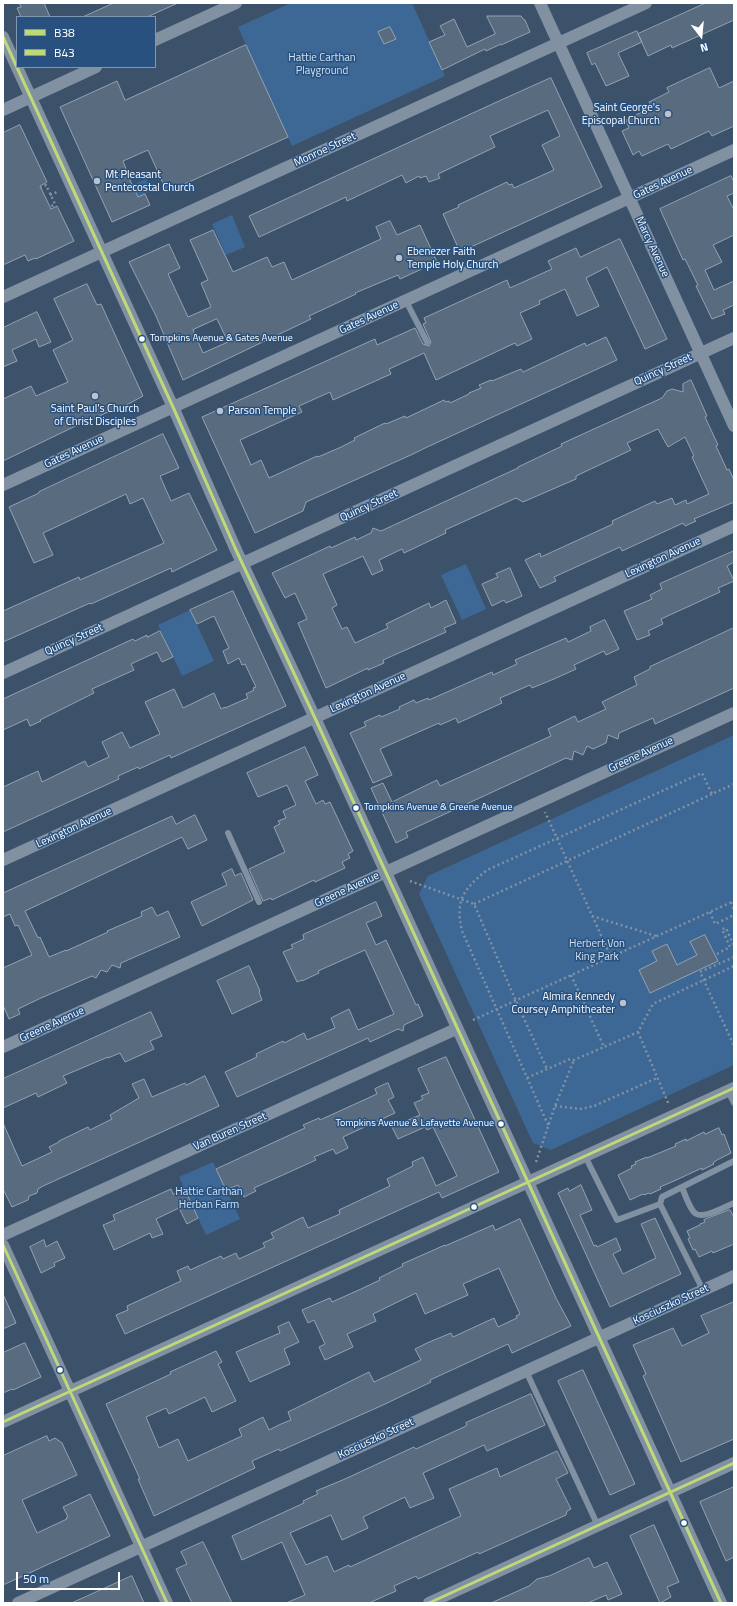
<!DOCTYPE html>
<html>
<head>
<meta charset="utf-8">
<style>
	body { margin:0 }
	#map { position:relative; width:737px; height:1606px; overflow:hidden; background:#3c526b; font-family:"Titillium Web",sans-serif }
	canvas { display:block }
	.frame { position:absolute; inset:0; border:4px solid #fff; pointer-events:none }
	.legend { position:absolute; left:16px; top:16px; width:140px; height:52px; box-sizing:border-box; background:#28517f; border:1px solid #7e97b2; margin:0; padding:5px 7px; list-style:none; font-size:12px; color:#fff }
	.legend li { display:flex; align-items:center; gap:8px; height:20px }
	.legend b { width:20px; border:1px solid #7e97b2 }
	.north { position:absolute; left:681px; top:16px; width:40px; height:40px; -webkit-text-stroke:3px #28517f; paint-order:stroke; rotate:164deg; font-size:11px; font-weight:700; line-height:16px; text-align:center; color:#fff }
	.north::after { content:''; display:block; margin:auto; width:14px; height:18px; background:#fff; clip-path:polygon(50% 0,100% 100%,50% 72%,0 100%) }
	.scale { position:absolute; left:16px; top:1572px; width:104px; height:18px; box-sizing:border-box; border:2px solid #fff; border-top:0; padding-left:5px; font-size:12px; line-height:14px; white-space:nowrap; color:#fff; -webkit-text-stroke:3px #28517f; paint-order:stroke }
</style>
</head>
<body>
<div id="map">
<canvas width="737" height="1606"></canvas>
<div class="frame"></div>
<ul class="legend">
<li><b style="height:5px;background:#bdd978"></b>B38</li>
<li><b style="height:5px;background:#bdd978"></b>B43</li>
</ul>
<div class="north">N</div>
<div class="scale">50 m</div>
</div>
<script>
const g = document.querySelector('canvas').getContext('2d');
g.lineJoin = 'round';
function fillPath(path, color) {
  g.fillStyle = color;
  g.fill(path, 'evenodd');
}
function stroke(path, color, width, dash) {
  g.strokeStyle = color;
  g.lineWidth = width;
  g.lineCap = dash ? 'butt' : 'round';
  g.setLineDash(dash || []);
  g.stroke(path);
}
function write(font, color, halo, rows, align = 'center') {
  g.font = font + ' "Titillium Web",sans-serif';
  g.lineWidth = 3;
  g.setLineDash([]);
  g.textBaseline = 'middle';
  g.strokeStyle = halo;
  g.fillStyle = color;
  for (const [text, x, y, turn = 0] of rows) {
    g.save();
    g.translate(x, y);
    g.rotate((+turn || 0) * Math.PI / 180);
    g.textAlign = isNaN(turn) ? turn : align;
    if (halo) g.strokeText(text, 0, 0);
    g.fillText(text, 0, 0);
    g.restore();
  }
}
fillPath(new Path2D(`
	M291 3H412L445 76 292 146 238 27Z
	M146 179 151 191 107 211 102 199Z
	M232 215 245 247 226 255 212 224Z
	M466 564 486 609 462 620 441 575Z
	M190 610 214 661 182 676 158 625Z
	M734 735V1065L551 1150 533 1143 419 894 428 876Z
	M213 1162 240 1219 206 1235 179 1177Z`), '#3d6896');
const building = new Path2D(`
	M19 3H44L50 17H21L17 8 21 7Z
	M114 3H178L147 17H83Z
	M706 3H734V20L672 48 671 45 648 56 638 34Z
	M487 16H521L524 20H525L530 32 501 45V44L486 51 485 49 442 70 429 42 445 35 440 26 454 19 467 47 495 34Z
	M390 27 396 39 384 44 378 32Z
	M637 31 642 42 618 53 629 76 606 86 595 63 592 65 587 53Z
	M246 45 288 137 167 192 148 150 123 161 128 174H127L138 197 145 194 150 205 112 222 60 107 117 81 125 100Z
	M710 68 719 88 734 81V126L712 136 709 131 671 149 668 144 642 156 639 151 633 155 622 131 629 128 626 120 652 107 649 102 669 92 667 88Z
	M551 78 602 187 460 252 443 214 459 207 458 205 507 182 509 185 512 184 514 188 554 170 542 145 560 136 548 110 490 136 495 147 438 174 440 178 429 182 426 176 420 178 419 176 406 183 402 175 347 201 346 197 259 237 249 216 499 101Z
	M20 125 47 182 40 186 51 209 57 206 74 241 36 259 35 258 28 261 25 255 3 265V133Z
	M731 176 734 182V193L727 196 734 210V235L713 245 722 262 705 270 714 290 734 281V305L723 310 725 314 712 319 696 286 698 285 685 259 683 260 660 209Z
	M390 221 397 235 420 225 437 262 400 279 398 275 355 293 356 294 309 316 311 319 183 380 156 316 129 262 169 244 180 268 168 274 188 317 211 307 201 283 208 280 190 240 213 230 233 272 267 257 272 267 284 262 292 280 381 239 376 227ZM217 319 228 342 203 353 193 330Z
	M620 239 667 339 645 349 607 267 586 278 599 306 577 316 565 289 539 301 540 304 520 313 532 339 517 346 515 343 436 380 424 353 389 369 391 374 333 400 330 392 299 406 302 412 240 440 251 465 261 460 269 478 317 456 318 457 339 448 355 440 354 438 385 423 386 424 405 416 406 418 444 400 445 402 449 401 450 403 469 394V393L481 388 479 385 491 380 492 381 521 369 523 372 585 343 586 346 606 337 617 360 425 448 413 454 306 502 303 511 255 533 202 417 375 339 377 345 415 328 423 344 429 346 431 342 423 324 426 323 424 318 507 280 510 288 552 269 548 261 576 248 580 257Z
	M87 284 97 305 101 304 143 396 121 408 120 406 87 422 86 421 3 461V399L31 386 36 396 68 382 53 350 73 340 54 299Z
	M37 312 51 342 39 347 36 339 12 350 17 361 3 367V328Z
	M691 380 707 416 705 417 718 445 716 446 727 470 729 469 734 480V502L694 519 696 521 685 526 683 523 622 551 620 547 554 577 556 581 540 588 525 560 540 553 541 557 613 524 612 521 655 501 657 504 672 498 675 505 686 500 687 504 709 494 692 457 694 456 685 437 668 447 658 429 627 443 631 450 576 476V479L523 502 516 498 445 530 446 533 404 553 402 549 379 560 383 570 372 575 363 556 352 561 323 574 337 605 332 608 342 629 347 627 355 643 388 628 386 624 429 603 431 608 446 600 456 623 444 628 446 632 383 660 384 663 368 670V668L326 688 298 623 307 619 295 593 285 598 272 573 330 546 331 548 355 537 356 540 371 533 373 528 381 531 518 468V467L558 448 562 446 561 444 662 398 667 391 672 389 683 392V384Z
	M163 434 179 468 160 476 171 501 189 493 217 550 172 572 171 568 91 604 90 603 3 642V611L79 577 80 580 164 543 143 498 130 504 126 494 43 533 53 555 34 563 9 507 39 493V492Z
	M734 551V562L727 566 734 581 718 588 720 592 661 619 663 624 648 631 650 635 637 640 624 611 652 599 650 595 662 589 660 584Z
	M510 568 522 596 506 603 504 600 492 606 482 584 498 577 496 574Z
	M233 591 286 706 171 758 170 755 139 769 138 767 118 776 119 779 3 832V787L38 771 42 782 85 761 88 767 98 762 109 757 102 742 122 732 130 748 160 734 145 702 174 689 183 708 214 693 221 709 225 707V708L248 698 246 694 254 690 253 688 256 687 245 664 242 665 239 658 228 664 223 651 229 648 214 616 197 624 190 610Z
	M605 620 619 649 606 655 604 651 574 665 576 669 554 679 532 688 530 685 500 698 502 703 458 723 456 718 440 725 439 723 380 749 392 775 373 783 350 733 366 726 364 722 380 715 381 717 400 709 399 707 414 700 416 703 428 698 429 700 492 672 493 675 517 664 515 660 566 638 568 642 591 631 590 627Z
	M734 628V688L655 724 653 718 619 733 618 739 608 735 606 743 593 749 587 746 583 755 574 751 572 760 566 758 406 832 408 837 396 843 371 788 383 783 392 802 437 780 440 786 551 736 548 729 575 716 578 722 606 709 602 702 637 685 634 677 650 669V667Z
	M160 631 173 657 162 662 157 652 131 664 134 670 92 689 94 693 40 720 41 721 30 726 27 719 3 730V699L133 639 135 641 147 635V637Z
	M305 747 318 775 305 781 316 804 323 800 325 804 330 802 353 851 348 854 350 858 342 862 345 868 315 882 314 880 272 900 271 898 263 901 249 869 285 852 274 827 280 824 278 821 286 818 283 811 296 805 287 785 258 797 247 773Z
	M195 815 207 840 188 849 182 837 25 911 38 938 40 937 49 957 66 950V951L108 932 107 931 142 916 141 912 152 907 157 916 168 911 180 937 121 963 120 968 112 965 107 972 101 970 96 978 92 976 41 998 18 1009 20 1014 9 1019 3 1005V968L32 955 18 925 15 926 10 914 3 917V893L172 816 176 824Z
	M232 869 235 876 241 873 253 900 202 926 191 902 227 885 222 874Z
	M376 902 382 916 366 923 376 945 386 940 416 1005 418 1004 423 1016 404 1025 403 1031 398 1029 370 1042 368 1038 237 1097 225 1072 257 1057 256 1054 283 1041 284 1043 304 1033 307 1040 335 1028 331 1018 349 1009 358 1030 394 1014 365 950 318 971 319 973 302 981V980L297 982 283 952 293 948 291 945 304 939 303 935Z
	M705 935 718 961 650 993 639 970 657 961 652 951 667 944 677 965 697 955 690 942Z
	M249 966 260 991 259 992 262 1000 232 1014 217 981Z
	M151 1012 162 1036 150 1041 154 1049 125 1062 120 1053 108 1058V1057L63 1076 67 1083 38 1097 36 1093 3 1108V1079Z
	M446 1057 499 1172 442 1198 439 1192 125 1334 116 1315 128 1310 127 1306 181 1281 177 1271 188 1266 190 1270 221 1256 223 1259 236 1253 239 1259 265 1247 263 1243 274 1238 271 1233 303 1217 308 1228 340 1214 339 1210 390 1186 387 1179 413 1166 412 1162 423 1157 436 1186 457 1176 433 1127 427 1130 425 1127 398 1139 392 1127 420 1115 414 1103 423 1099 421 1096 429 1093 418 1069Z
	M205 1076 219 1106 43 1186 38 1189 37 1193 29 1196 28 1200 12 1207 3 1189V1123L22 1166 52 1152 49 1147 59 1142V1141L88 1127 90 1130 112 1119 110 1115 139 1098 132 1084 144 1079 152 1097 185 1083 186 1085Z
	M388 1083 394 1097 388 1100 395 1113 343 1137 348 1148 336 1154 333 1149 314 1157 316 1160 254 1188 256 1191 244 1197 238 1185 226 1190 216 1169 305 1128 303 1125 319 1118 320 1120 377 1094 375 1089Z
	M719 1128 722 1135 724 1134 731 1153 717 1160 713 1163 714 1164 702 1170V1168L674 1181 660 1187 661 1189 650 1194 649 1193 644 1195 643 1194 630 1200 618 1175 632 1168 631 1166 636 1164 635 1162 647 1157V1158L676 1146 675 1144 686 1139V1141L704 1132 705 1134Z
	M581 1185 592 1210 580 1215 594 1246 596 1245 597 1247 616 1238 621 1250 613 1254 623 1274 656 1258 641 1224 655 1218 681 1274 610 1307 558 1193 568 1188 569 1191Z
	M184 1188 198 1218 187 1224 179 1208 156 1219 163 1234 152 1238 150 1233 114 1250 103 1225 115 1220 113 1215 171 1189 173 1194Z
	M730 1210 734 1217V1244L713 1253 712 1251 699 1257 695 1249 693 1250 688 1239 690 1238 687 1231 700 1225V1224L705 1222 704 1220Z
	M520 1219 556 1298 571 1326 512 1353 508 1344 454 1369 430 1380 431 1382 383 1405 280 1451 279 1449 252 1461 255 1468 154 1516 138 1479H140L106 1404 171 1374 170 1372 216 1351 222 1362 218 1364 236 1401 212 1412 205 1397 169 1414 166 1408 146 1417 159 1448 178 1439 188 1461 242 1436 239 1429 263 1417 269 1430 281 1424 291 1420 288 1412 369 1372 374 1382 421 1360 415 1349 427 1343 451 1333 453 1337 494 1318 498 1327 517 1318 516 1316 520 1314 499 1268 463 1284 468 1295 425 1314 416 1293 373 1314 376 1321 347 1334 353 1347 325 1360 319 1347 325 1344 314 1320 308 1323 302 1310 330 1298 332 1302 361 1289 380 1280 379 1278 403 1266 402 1264 445 1245V1246L493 1225 495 1230Z
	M44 1240 46 1247 57 1241 65 1258 54 1263 55 1266 41 1273 30 1247Z
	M3 1294 16 1323 3 1329Z
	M734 1302V1439L681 1462 643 1376 646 1374 633 1345 673 1328 682 1346 709 1333 701 1316Z
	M289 1322 299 1342 284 1349 290 1364 250 1382 236 1352 280 1333 278 1327Z
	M25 1343 41 1377 13 1390 12 1389 3 1393V1353Z
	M583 1370 635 1484 610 1495 558 1381Z
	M531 1394 545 1425 487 1451 484 1445 423 1473 434 1498 410 1508 405 1497 363 1517 368 1528 342 1540 331 1515 290 1533 306 1565 327 1556 334 1572 349 1565 350 1567 461 1516 449 1489 497 1468 500 1477 557 1451 568 1473 556 1479 571 1509 567 1511 566 1515 479 1554 478 1552 418 1579 416 1576 394 1586 396 1591 369 1603H286L305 1595 282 1542 242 1560 232 1536 304 1503 303 1501 318 1494 316 1491 345 1479 414 1447 416 1449 464 1427 467 1425 466 1423Z
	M47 1436 49 1441 55 1438 62 1443 77 1475 22 1500 37 1533 67 1519 66 1518 68 1517 63 1507 90 1494 110 1536 3 1585V1456Z
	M734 1487V1557L726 1561 700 1502Z
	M654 1525 679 1582 667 1587 671 1597 660 1603 630 1536Z
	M203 1542 209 1554 232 1603H192L176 1569 187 1564 181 1552Z
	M589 1558 594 1568 607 1562 622 1594 608 1600 606 1595 588 1603H491L529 1586 537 1579 549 1576Z
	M132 1576 144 1603H72Z`);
fillPath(building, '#596b7e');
stroke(building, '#95a2b0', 1);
stroke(new Path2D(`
	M40 188 46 185 55 204 50 207
	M50 195 57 192
	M410 881 474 904 516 1001 547 1069
	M731 902 734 910
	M474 904 712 794
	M710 912 715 924 734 915
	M592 916 656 936
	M717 954 730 947 722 929 726 928 734 946
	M611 957 734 901
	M734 957 700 972 734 1046
	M571 975 604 1047 638 1032 653 1004 734 966
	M473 1020 611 957 545 812
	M638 1032 669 1105
	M527 1078 570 1059 574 1060 604 1047
	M555 1106 581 1109 594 1106 657 1078
	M548 1125 462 931C455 900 463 890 487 870L702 773 712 794 734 784
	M536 1162 555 1106 574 1060`), '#8291a1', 2.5, [2, 3]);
stroke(new Path2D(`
	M406 301 427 342
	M228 833 259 902
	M728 1091 734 1103
	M585 1156 617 1220 660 1204 703 1290
	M682 1187C685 1195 688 1204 693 1211 700 1222 724 1207 734 1203
	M660 1204 662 1197 734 1161
	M526 1371 598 1526`), '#8291a1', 6);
stroke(new Path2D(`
	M540 3 734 426
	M3 37 173 407 236 550 315 718 721 1603
	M155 40 236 3
	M3 110 96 67
	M3 297 646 3
	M3 485 734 150
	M3 673 734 338
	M3 860 734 526
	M3 1047 734 713
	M3 1235 456 1029
	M3 1245 167 1603
	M3 1422 734 1088
	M18 1603 734 1276
	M429 1603 734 1463`), '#8291a1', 12);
stroke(new Path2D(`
	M3 1422 734 1088
	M429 1603 734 1463`), '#bdd978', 3);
stroke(new Path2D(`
	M3 37 173 407 236 550 315 718 721 1603
	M3 1245 167 1603`), '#bdd978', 3);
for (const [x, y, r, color] of [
	[668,114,4,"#bbc2cb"],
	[97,181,4,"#bbc2cb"],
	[399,258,4,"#bbc2cb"],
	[142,339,3.5,"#fff"],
	[95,396,4,"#bbc2cb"],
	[220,411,4,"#bbc2cb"],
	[356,808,3.5,"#fff"],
	[623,1003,4,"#bbc2cb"],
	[501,1124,3.5,"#fff"],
	[474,1207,3.5,"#fff"],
	[60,1370,3.5,"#fff"],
	[684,1523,3.5,"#fff"]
]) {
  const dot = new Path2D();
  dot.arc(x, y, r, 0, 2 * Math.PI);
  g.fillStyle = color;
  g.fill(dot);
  stroke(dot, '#28517f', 1.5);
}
write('10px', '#fff', '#28517f', [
	["Tompkins Avenue & Gates Avenue",150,339],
	["Tompkins Avenue & Greene Avenue",364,808],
	["Tompkins Avenue & Lafayette Avenue",494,1124,"right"]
], 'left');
write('11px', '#d2e3f4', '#28517f', [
	["Hattie Carthan",322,58],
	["Playground",322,71],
	["Herbert Von",597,944],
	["King Park",597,957],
	["Hattie Carthan",209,1192],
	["Herban Farm",209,1205]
]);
write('11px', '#fff', '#28517f', [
	["Saint George's",660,108,"right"],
	["Episcopal Church",660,121,"right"],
	["Mt Pleasant",105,175],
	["Pentecostal Church",105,188],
	["Ebenezer Faith",407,252],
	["Temple Holy Church",407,265],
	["Saint Paul's Church",95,409,"center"],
	["of Christ Disciples",95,422,"center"],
	["Parson Temple",228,411],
	["Almira Kennedy",615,997,"right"],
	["Coursey Amphitheater",615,1010,"right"]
], 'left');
write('11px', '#fff', '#28517f', [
	["Monroe Street",325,150,-25],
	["Gates Avenue",663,183,-25],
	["Marcy Avenue",652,247,65],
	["Gates Avenue",369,318,-25],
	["Quincy Street",663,370,-25],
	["Gates Avenue",74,452,-25],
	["Quincy Street",369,506,-25],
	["Lexington Avenue",663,558,-25],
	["Quincy Street",74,640,-24],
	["Lexington Avenue",368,693,-25],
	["Greene Avenue",641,755,-25],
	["Lexington Avenue",74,828,-25],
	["Greene Avenue",347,890,-25],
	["Greene Avenue",52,1025,-25],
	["Van Buren Street",230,1132,-24],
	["Kosciuszko Street",671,1305,-25],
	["Kosciuszko Street",376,1439,-25]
]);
</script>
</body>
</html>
